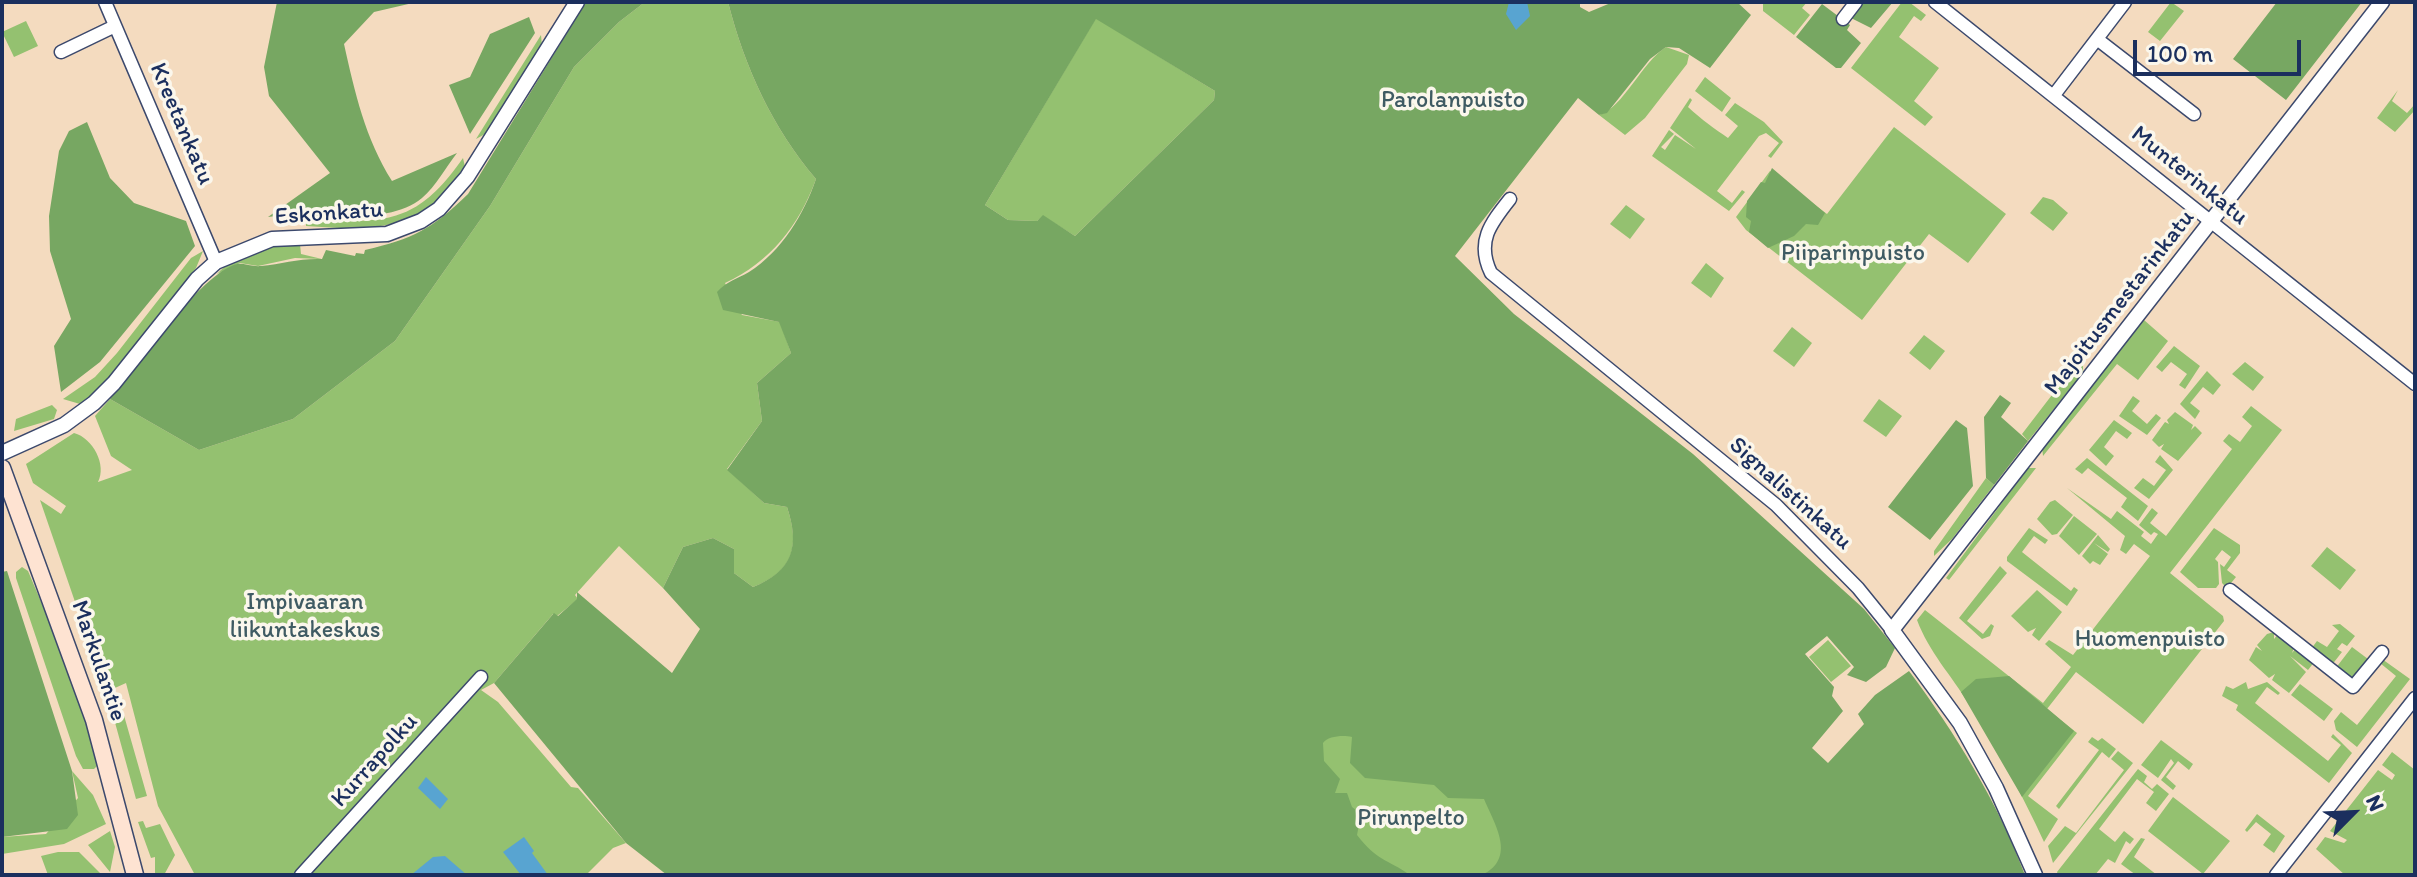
<!DOCTYPE html>
<html>
<head>
<meta charset="utf-8">
<style>
	body { margin:0 }
	#map { position:relative; width:2417px; height:877px; overflow:hidden; background:#f4dbbf; font-family:Itim,sans-serif }
	canvas { display:block }
	.frame { position:absolute; inset:0; border:4px solid #1b2f5e; pointer-events:none }
	.north { position:absolute; left:2313px; top:773px; width:80px; height:80px; -webkit-text-stroke:6px #fbf7ec; paint-order:stroke; rotate:66deg; font-size:22px; font-weight:700; line-height:32px; text-align:center; color:#1b2f5e }
	.north::after { content:''; display:block; margin:auto; width:28px; height:36px; background:#1b2f5e; clip-path:polygon(50% 0,100% 100%,50% 72%,0 100%) }
	.scale { position:absolute; left:2133px; top:40px; width:168px; height:36px; box-sizing:border-box; border:4px solid #1b2f5e; border-top:0; padding-left:10px; font-size:24px; line-height:28px; white-space:nowrap; color:#1b2f5e; -webkit-text-stroke:6px #fbf7ec; paint-order:stroke }
</style>
</head>
<body>
<div id="map">
<canvas width="2417" height="877"></canvas>
<div class="frame"></div>
<div class="north">N</div>
<div class="scale">100 m</div>
</div>
<script>
const g = document.querySelector('canvas').getContext('2d');
g.lineJoin = 'round';
function fillPath(path, color) {
  g.fillStyle = color;
  g.fill(path, 'evenodd');
}
function stroke(path, color, width, dash) {
  g.strokeStyle = color;
  g.lineWidth = width;
  g.lineCap = dash ? 'butt' : 'round';
  g.setLineDash(dash || []);
  g.stroke(path);
}
function write(font, color, halo, rows, align = 'center') {
  g.font = font + ' Itim,sans-serif';
  g.lineWidth = 7;
  g.setLineDash([]);
  g.textBaseline = 'middle';
  g.strokeStyle = halo;
  g.fillStyle = color;
  for (const [text, x, y, turn = 0] of rows) {
    g.save();
    g.translate(x, y);
    g.rotate((+turn || 0) * Math.PI / 180);
    g.textAlign = isNaN(turn) ? turn : align;
    if (halo) g.strokeText(text, 0, 0);
    g.fillText(text, 0, 0);
    g.restore();
  }
}
fillPath(new Path2D(`
	M645 2H728C745 68 772 127 816 179 799 226 770 262 725 283L742 315 780 322 791 353 757 383 762 421 727 469 764 503 787 507C800 546 794 571 753 587L734 573V549L713 538 683 547 663 588 619 546 575 595 578 599 557 616 553 614 494 683 481 690 498 702 571 787 578 788 626 843 613 848 586 875H195L158 806 126 683 106 692 40 500 61 514 66 506 33 483 26 464 74 433C93 438 107 465 98 482L132 470 111 456 95 416 110 399 199 450 293 419 395 341 490 206 574 67 619 22Z
	M1763 2H1807L1802 8 1810 15 1794 35 1763 11Z
	M1902 2H1909L1926 15 1921 21 1914 16 1899 37 1939 68 1914 101 1933 117 1925 126 1851 68Z
	M2171 2 2184 11 2160 41 2148 32Z
	M1096 18 1215 91 1214 100 1075 236 1043 216 1037 221 1008 220 985 205Z
	M26 21 38 46 14 57 2 32Z
	M541 35 542 46 487 133 476 139Z
	M1666 47 1689 55 1687 64 1645 118 1625 135 1599 115C1623 108 1642 62 1666 47Z
	M1705 77 1731 98 1722 112 1695 91Z
	M2398 90 2392 101 2407 113 2415 104V110L2395 132 2377 118Z
	M1690 98 1692 100 1688 107C1702 120 1715 129 1728 138L1738 126 1725 115 1735 103 1764 122 1783 142 1771 158 1768 156 1779 143 1766 133 1759 136 1717 191 1732 203 1742 190 1745 192 1729 211 1652 156 1669 130 1674 134 1661 147 1665 150 1675 135 1696 149 1670 128Z
	M1894 127 2006 214 1968 263 1929 234 1862 320 1746 230 1736 217 1770 171 1827 214Z
	M463 158 465 167C423 232 377 231 306 226V220C384 222 415 227 463 158Z
	M2043 197 2053 200 2068 213 2053 231 2030 213Z
	M1626 205 1645 219 1630 239 1610 224Z
	M300 244 301 254 322 259 295 258 258 266 240 263 217 274C238 251 271 246 300 244Z
	M203 251 196 268 100 389 80 404 63 399 95 377 117 353 191 258Z
	M1706 263 1724 278 1711 298 1691 283Z
	M2144 320 2168 341 2138 380 2117 364 2043 456 2042 447Z
	M1792 327 1812 343 1794 367 1773 351Z
	M1924 335 1945 351 1930 370 1909 353Z
	M2174 346 2200 366 2185 389 2179 385 2187 374 2171 362 2162 372 2156 367Z
	M2078 361 2083 363V373L2028 441 2022 434Z
	M2245 362 2264 377 2253 391 2232 374Z
	M2207 371 2221 385 2213 395 2203 387 2190 403 2200 411 2195 419 2180 404Z
	M2133 396 2140 401 2132 411 2147 424 2156 414 2161 418 2147 435 2119 416Z
	M1879 399 1902 416 1886 437 1863 421Z
	M52 405 57 410 54 419 14 431 16 419Z
	M2251 406 2282 430 2170 573 2223 616 2224 621 2143 724 2076 672 2047 709 2077 733 2028 796 2058 819 2044 842C2022 794 1997 748 1969 704 1951 675 1929 652 1917 620L1925 610 2043 703 2071 667 2045 644 2049 640 2073 655 2150 556 2134 544 2126 554 2120 550 2125 536 2067 488 2111 519 2117 511 2144 532 2141 536 2151 544 2158 534 2154 532 2151 535 2139 525 2152 508 2158 513 2150 523 2166 536 2232 449 2223 441 2229 434 2240 442 2252 426 2242 417Z
	M2175 412 2193 425 2191 430 2195 426 2202 433 2178 461 2161 449 2164 444 2159 447 2152 440 2165 422 2169 424 2167 420Z
	M2114 420 2132 433 2127 439 2116 431 2104 447 2114 456 2106 466 2089 450Z
	M2160 455 2173 470 2149 499 2134 488 2143 478 2154 486 2166 470 2155 462Z
	M2087 458 2148 506 2138 521 2121 507 2127 498 2088 468 2082 474 2075 469Z
	M2028 468H2036L1949 580 1946 578Z
	M1986 478 1994 485 1952 539 1934 556V551Z
	M2055 500 2073 515 2057 534 2052 535 2037 519 2050 502Z
	M2074 516 2097 534 2079 555 2059 536Z
	M2029 528 2048 540 2045 544 2034 536 2022 552 2071 591 2074 587 2078 590 2067 606 2007 561V557Z
	M2214 528 2240 545V553L2227 570 2236 577 2227 588 2222 583 2220 564 2224 567 2231 557 2222 550 2215 559 2218 562 2219 584 2216 588H2198L2180 572Z
	M2098 535 2110 549 2108 552 2094 543 2108 554 2100 565 2093 561 2090 564 2082 556Z
	M2327 547 2356 570 2340 590 2311 566Z
	M2000 566 2007 573 1967 621 1983 634 1991 624 1994 626 1990 636 1982 639 1959 618Z
	M22 567 28 571C55 634 81 698 98 765L94 769H83L76 756 16 578V572Z
	M2037 590 2062 612 2039 641 2032 635 2036 628 2028 632 2011 616Z
	M2340 624 2355 636 2347 646 2342 643 2337 649 2342 652 2331 666 2311 649 2317 641 2327 647 2339 631 2332 625Z
	M2274 632V639L2279 633 2295 645 2292 653 2297 647 2315 661 2308 670 2290 656 2306 672 2289 693 2272 680 2275 674 2269 678 2249 660 2256 647 2262 651 2257 645 2267 634Z
	M1828 640 1851 666 1831 682 1809 657Z
	M2352 647 2368 659 2369 663 2356 677 2349 678 2335 669Z
	M2382 659 2410 679 2357 747 2336 730 2334 721 2341 712 2357 725 2396 676 2380 663Z
	M2246 682 2248 689 2267 682 2280 693 2278 695 2267 687 2255 703 2328 761 2341 745 2331 737 2333 734 2352 753 2329 783 2236 710 2238 705 2222 696 2226 686 2233 689Z
	M2300 684 2333 709 2324 721 2291 695Z
	M108 697H114L121 705 147 796 136 799Z
	M1327 724 1489 789 1522 857 1492 875H1383L1297 766Z
	M2092 737 2098 741 2102 738 2116 749 2109 758 2102 752 2059 809 2056 806 2099 750 2088 742Z
	M2161 740 2193 764 2189 770 2178 761 2166 777 2176 786 2173 790 2161 780 2174 763 2171 759 2158 778 2141 765Z
	M2118 751 2133 763 2053 863 2048 846 2065 826 2076 833 2124 770 2111 759Z
	M2392 752 2415 770V875H2345L2316 849 2325 837 2344 843 2347 840 2330 831 2378 770 2392 780 2395 775 2382 765Z
	M2138 769 2147 776 2144 782 2152 789 2157 784 2169 794 2156 811 2146 803 2154 792 2137 779 2099 829 2115 842 2124 831 2134 839 2130 844 2126 841 2115 863 2108 859 2095 875H2058L2057 872Z
	M72 771 93 795 106 824 64 844 2 854V837L46 834 78 798Z
	M2173 797 2230 841 2203 874 2148 831Z
	M2257 814 2285 836 2274 853 2263 845 2271 834 2256 822 2247 832 2245 830Z
	M143 821 146 828 160 824 175 855 164 875H155V857L151 858 138 822Z
	M110 831 115 847 110 872 88 845Z
	M2141 838 2145 839 2134 857 2157 875H2136L2121 864Z
	M58 852H79L102 875H48L41 856Z`), '#94c170');
fillPath(new Path2D(`
	M277 2H417L374 12 344 44C355 93 365 138 392 181L457 153C446 167 436 186 422 198 389 227 311 212 268 217L330 173 269 96 264 67Z
	M586 2H645L619 22 574 67 490 206 395 341 293 419 199 450 110 399C135 368 201 273 237 264 243 263 253 267 261 266 282 264 300 258 322 259L326 250 355 256 356 253 364 254 365 250C413 239 432 229 468 194Z
	M728 2H1580V7L1589 12 1613 2H1737L1751 15 1710 68 1679 48 1666 47 1650 59 1607 113 1599 115 1578 98 1455 256 1514 314 1693 454 1864 609 1895 648 1886 667 1866 682 1847 675 1854 667 1827 636 1805 654 1834 687 1832 696 1843 711 1812 748 1828 763 1864 724 1858 714 1875 695 1909 671C1956 734 1997 801 2025 875H1482C1517 858 1495 825 1484 799L1448 798 1434 785 1365 778 1350 763 1352 737C1343 735 1328 736 1323 743L1324 761 1340 779 1335 793H1347L1352 807 1361 814 1357 835C1378 862 1386 858 1410 875H667L626 843 494 683 554 613 558 616 577 599V592L672 673 700 629 663 588 683 547 713 538 734 549V573L753 587C793 571 800 546 787 507L764 503 727 470 762 421 757 383 791 353 779 322 723 310 717 292C727 281 737 279 749 272 782 251 804 214 816 179 772 127 745 68 728 2ZM1096 19 1215 91 1214 100 1075 236 1043 215 1037 221 1008 220 985 205Z
	M1859 2H1893L1871 28 1851 18Z
	M2277 2H2362L2286 100 2233 59Z
	M1822 4 1850 25 1847 30 1861 43 1841 68H1836L1796 37Z
	M529 17 535 33 470 134 449 85 470 77 490 34Z
	M87 122 110 178 134 203 186 221 195 246 100 362 61 392 54 346 71 319 50 251 49 216 59 151 69 131Z
	M1772 168 1825 213 1818 225 1806 224 1794 236 1768 248 1749 232 1751 221 1746 217 1747 201 1761 182 1765 183Z
	M2000 395 2011 403 2001 417 2028 441 1994 485 1986 478 1984 417Z
	M1956 420 1967 428 1973 486 1930 540 1888 507Z
	M7 571 72 771 78 815 67 829 2 837V572Z
	M2009 676 2074 731 2022 797 1961 692 1976 679Z`), '#77a762');
fillPath(new Path2D(`
	M1509 2H1527L1530 16 1516 30 1506 14Z
	M426 777 448 799 440 809 418 788Z
	M524 837 534 851 532 853 548 875H521L503 852Z
	M445 856 467 875H411L433 857Z`), '#58a4d1');
const minor = new Path2D(`
	M105 2 216 262
	M1935 2 2415 384
	M1843 19 1856 2
	M2097 39 2194 114
	M61 52 115 26
	M2054 95 2125 2
	M1510 199C1490 224 1476 242 1491 273L1776 505 1858 588 1892 630
	M2230 590 2353 687 2382 652
	M301 875 481 677
	M2276 875 2415 698`);
const tertiary = new Path2D(`
	M2 453 64 425 94 403 114 383 197 279 216 262 272 239 387 234 421 221 439 209 467 177 577 2
	M2035 875 1996 788 1960 723 1892 630 2382 2`);
const secondary = new Path2D(`
	M2 468 94 720 135 875`);
stroke(minor, '#3c496d', 15);
stroke(tertiary, '#3c496d', 17);
stroke(secondary, '#3c496d', 19);
stroke(minor, '#fff', 12);
stroke(tertiary, '#fff', 14);
stroke(secondary, '#fee3d2', 16);
write('24px', '#3f5b63', '#fbf7ec', [
	["Parolanpuisto",1453,101],
	["Piiparinpuisto",1853,254],
	["Impivaaran",305,603],
	["liikuntakeskus",305,631],
	["Huomenpuisto",2150,640],
	["Pirunpelto",1411,819]
]);
write('24px', '#1b2f5e', '#fbf7ec', [
	["Kreetankatu",181,124,67],
	["Munterinkatu",2189,176,39],
	["Eskonkatu",329,214,-4],
	["Majoitusmestarinkatu",2120,303,-52],
	["Signalistinkatu",1790,494,42],
	["Markulantie",98,661,71],
	["Kurrapolku",375,761,-48]
]);
</script>
</body>
</html>
